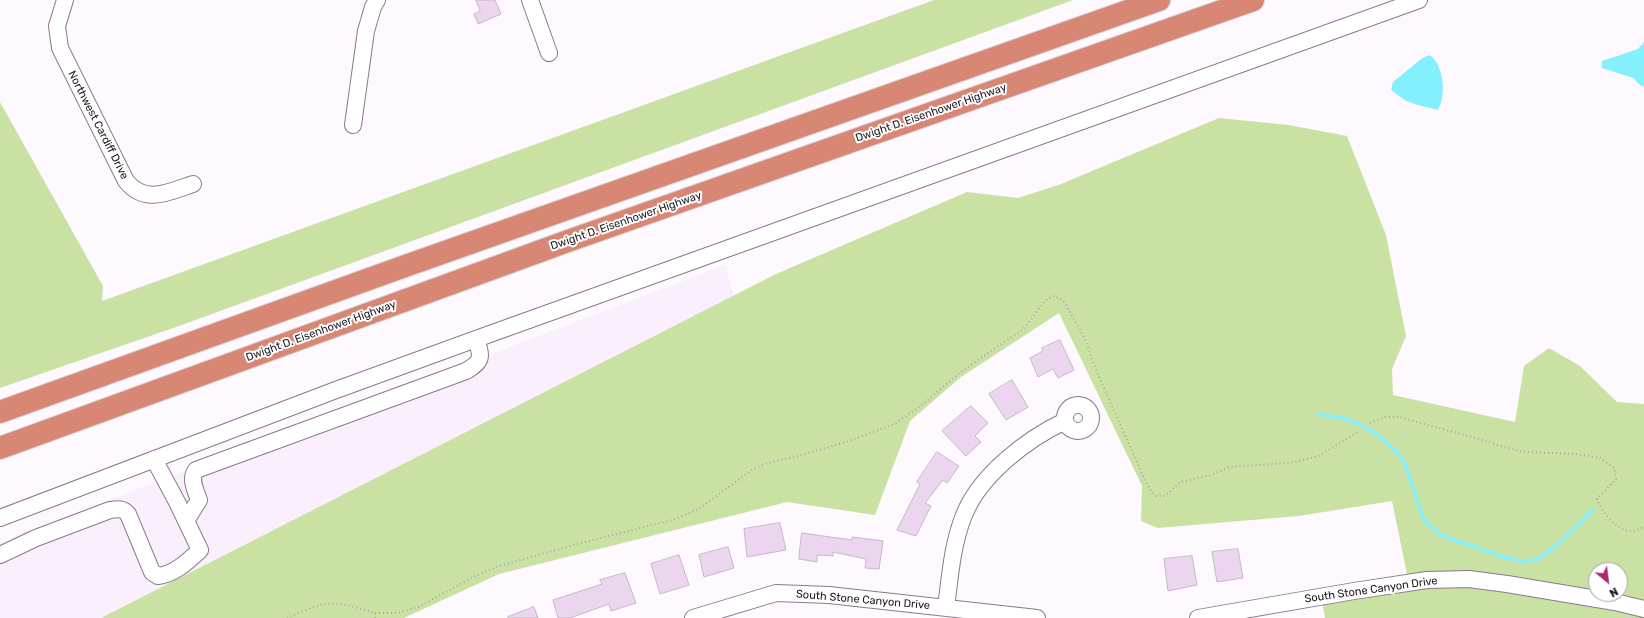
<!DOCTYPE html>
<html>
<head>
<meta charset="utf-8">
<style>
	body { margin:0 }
	#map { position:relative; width:1644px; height:618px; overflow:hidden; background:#fef9fe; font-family:Rubik,sans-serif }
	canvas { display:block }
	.north { position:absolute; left:1588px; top:562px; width:40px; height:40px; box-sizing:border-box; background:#fff; border:1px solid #a5a2a5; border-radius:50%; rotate:151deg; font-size:11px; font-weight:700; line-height:16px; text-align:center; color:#1d161e }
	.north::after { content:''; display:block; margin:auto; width:14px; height:18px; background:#ac2872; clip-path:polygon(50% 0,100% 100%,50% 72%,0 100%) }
</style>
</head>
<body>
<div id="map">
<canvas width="1644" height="618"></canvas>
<div class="north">N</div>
</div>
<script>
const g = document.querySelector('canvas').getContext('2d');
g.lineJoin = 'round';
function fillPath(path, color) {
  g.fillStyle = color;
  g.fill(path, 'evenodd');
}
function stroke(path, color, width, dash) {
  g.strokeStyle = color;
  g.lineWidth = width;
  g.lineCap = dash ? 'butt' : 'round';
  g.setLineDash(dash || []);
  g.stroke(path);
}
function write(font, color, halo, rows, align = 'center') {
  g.font = font + ' Rubik,sans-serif';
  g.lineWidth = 4;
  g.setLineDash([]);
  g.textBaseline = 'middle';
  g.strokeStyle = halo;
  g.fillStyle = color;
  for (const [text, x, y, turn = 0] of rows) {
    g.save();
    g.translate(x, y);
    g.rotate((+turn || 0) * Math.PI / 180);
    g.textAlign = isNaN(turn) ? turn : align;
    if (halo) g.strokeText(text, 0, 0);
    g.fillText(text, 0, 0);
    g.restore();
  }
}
fillPath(new Path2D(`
	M725 265 734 296 101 618H0V544L17 535Z`), '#faeffc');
fillPath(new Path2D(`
	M934 0H1073L179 326 0 388V102L103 286 102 301Z
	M1219 118 1289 125 1347 136 1386 235 1406 336 1392 369 1393 395 1515 422 1524 366 1549 348 1580 366 1617 402 1644 404V618H1325L1320 590 1407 574 1392 501 1299 516 1158 528 1141 521 1142 486 1059 313 961 377 910 421 875 515 787 502 499 574 404 618H101L776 274 967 192 1018 198 1061 184ZM1596 570H1620V594H1596Z`), '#cae1a4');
fillPath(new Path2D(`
	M1644 42V87L1641 86 1633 78 1602 68V61L1638 49Z
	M1429 55C1441 61 1445 86 1442 98 1442 102 1439 106 1438 110L1418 105 1406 101 1391 90 1393 82 1421 59Z`), '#84f0fe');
stroke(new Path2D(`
	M1318 414 1342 418 1355 422 1377 434 1392 448 1404 461 1424 520 1438 533 1453 540 1477 547 1499 556 1521 561 1536 560 1556 546 1593 510`), '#84f0fe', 3.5);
const building = new Path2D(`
	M476 0H495L501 14 478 24 474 14 480 11Z
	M1060 340 1074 370 1058 378 1053 369 1038 377 1030 358 1043 351 1042 348Z
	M1012 380 1028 407 1006 420 989 394Z
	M971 406 988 423 975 436 981 442 966 456 942 431Z
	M937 452 959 466 947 483 943 480 925 503 931 506 916 536 897 530 920 484 917 482Z
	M780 523 786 550 747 557 744 529Z
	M802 533 852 540V537L883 541 879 569 865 568 866 559 833 552V556L817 555V562L799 559Z
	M728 547 734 568 704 577 699 555Z
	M1238 549 1243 578 1217 582 1212 552Z
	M679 555 689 585 660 594 651 564Z
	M1192 556 1197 585 1168 591 1164 559Z
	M625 573 636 603 611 611 609 604 570 618H558L553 600 602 584 600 580Z
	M534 607 538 618H508V617Z`);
fillPath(building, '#ecd6ef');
stroke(building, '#c9b4cc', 1);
const minor = new Path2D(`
	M65 0 57 26 60 48 126 181C145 205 169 192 193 184
	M530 0 549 53
	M353 125 366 31 373 7 377 0
	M1065 418a13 13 0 1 1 26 0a13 13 0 1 1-26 0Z
	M0 518 336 390 476 339 1419 0
	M186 521 199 500C196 491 189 479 196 470L466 371C483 361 482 357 476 339
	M0 555 36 538 110 510C117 509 123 508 128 514L152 572 158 576C175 574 188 561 200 550L177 502 154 459
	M946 608C950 577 952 545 964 515 980 475 1027 439 1065 421
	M693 618 776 593 829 595 1037 618
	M1198 618 1354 591 1427 580 1469 579 1507 584 1615 602 1644 609`);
const highway = new Path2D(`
	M0 412 408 265 1159 0
	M0 448 568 241 1253 0`);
stroke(minor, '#8c788e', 18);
stroke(highway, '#d6d5d6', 24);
stroke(new Path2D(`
	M1370 423 1385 417H1399L1479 439 1507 448 1526 452 1576 454 1600 458 1614 468 1616 479 1597 499C1602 513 1618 533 1635 531 1638 530 1641 528 1644 527
	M375 613H397L419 607 469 579 496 567 573 545 676 519 700 508 752 470 764 464 802 455 846 442 895 424 922 405 962 371 1022 330C1033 320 1040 301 1053 296L1063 300 1084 337 1099 377 1138 464 1144 479 1151 491 1156 496H1165L1180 482 1211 475 1230 467 1275 464 1295 462 1319 456 1359 431
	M287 618C299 613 313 606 326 604 343 602 360 609 375 613V618`), '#a8a2a8', 2, [1, 3]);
stroke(minor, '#fff', 16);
stroke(highway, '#d88775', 22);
write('11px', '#1d161e', '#fff', [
	["Dwight D. Eisenhower Highway",931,113,-19],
	["Northwest Cardiff Drive",98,125,63],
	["Dwight D. Eisenhower Highway",626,221,-19],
	["Dwight D. Eisenhower Highway",321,331,-20],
	["South Stone Canyon Drive",1371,590,-8],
	["South Stone Canyon Drive",863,600,5]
]);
</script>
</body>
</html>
